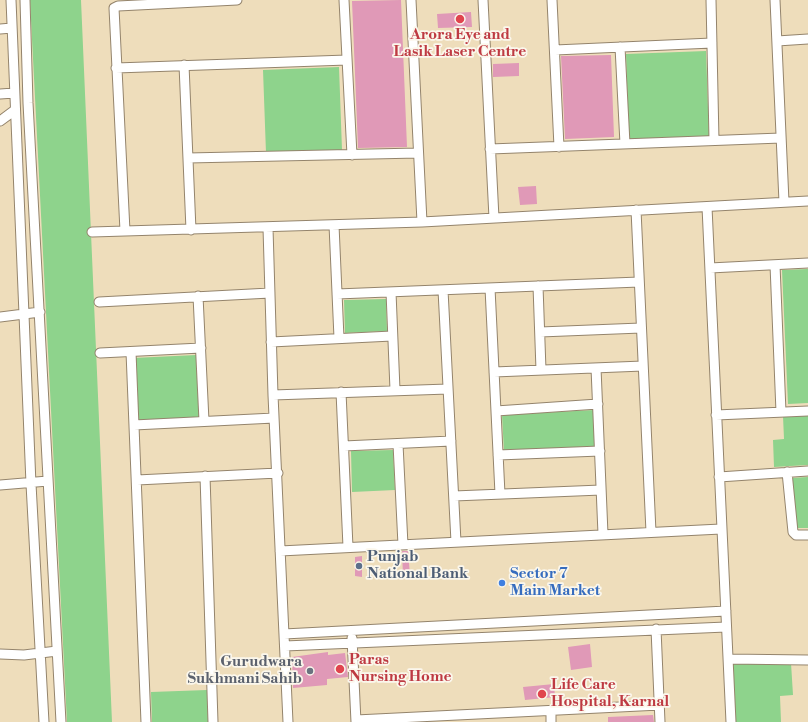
<!DOCTYPE html>
<html>
<head>
<meta charset="utf-8">
<style>
	body { margin:0 }
	canvas { display:block; background:#edb }
</style>
</head>
<body>
<canvas width="808" height="722"></canvas>
<script>
const g = document.querySelector('canvas').getContext('2d');
g.lineJoin = 'round';
function fillPath(path, color) {
  g.fillStyle = color;
  g.fill(path, 'evenodd');
}
function stroke(path, color, width, dash) {
  g.strokeStyle = color;
  g.lineWidth = width;
  g.lineCap = dash ? 'butt' : 'round';
  g.setLineDash(dash || []);
  g.stroke(path);
}
function write(font, color, halo, rows, align = 'center') {
  g.font = font + ' "Libre Bodoni",serif';
  g.lineWidth = 3.5;
  g.setLineDash([]);
  g.textBaseline = 'middle';
  g.strokeStyle = halo;
  g.fillStyle = color;
  for (const [text, x, y, turn = 0] of rows) {
    g.save();
    g.translate(x, y);
    g.rotate((+turn || 0) * Math.PI / 180);
    g.textAlign = isNaN(turn) ? turn : align;
    if (halo) g.strokeText(text, 0, 0);
    g.fillText(text, 0, 0);
    g.restore();
  }
}
fillPath(new Path2D(`
	M30 0H81L112 722H67Z
	M706 51 709 136 629 139 626 54Z
	M339 67 342 150 266 153 263 70Z
	M808 269V403L788 404 782 270Z
	M386 299 387 331 345 333 344 300Z
	M196 355 199 418 136 421 133 358Z
	M594 410 596 446 504 451 502 415Z
	M808 415V465L774 467 773 440 784 439 783 416Z
	M393 450 395 490 352 492 351 451Z
	M808 477V528H792L790 478Z
	M733 662 791 663 793 695 780 696 781 722H735Z
	M207 690 208 722H152L151 692Z`), '#8ed38c');
fillPath(new Path2D(`
	M401 0 407 147 358 148 352 1Z
	M471 12 472 27 438 28 437 14Z
	M611 55 614 137 565 139 561 56Z
	M519 63V76L493 77V64Z
	M536 186 537 204 520 205 518 187Z
	M402 551H408L410 575 403 576Z
	M362 556V577L355 576V557Z
	M590 644 592 667 571 670 568 647Z
	M328 652V655L345 653 348 677 327 679V685L293 688 292 657Z
	M554 684 555 697 525 700 523 687Z
	M653 715 654 722H608V717Z`), '#e099b7');
const minor = new Path2D(`
	M11 0 31 484 44 722
	M25 0 28 103 61 722
	M344 0 352 155
	M411 0 422 222
	M483 0 494 218
	M552 0 559 147
	M711 0 714 140
	M775 0 784 202
	M0 29 12 28
	M777 41 808 39
	M620 47 625 144
	M555 50 712 43
	M184 65 191 230
	M116 68 347 60
	M0 94 14 93
	M0 121 15 110
	M490 149 781 138
	M188 158 418 153
	M707 207 731 722
	M636 210 651 532
	M334 225 339 338
	M268 228 273 395 288 722
	M125 231 114 8 118 6 237 0
	M92 232 422 222 808 201
	M775 265 781 412
	M710 268 808 263
	M538 286 541 370
	M490 288 500 494
	M443 290 456 542
	M391 292 395 390
	M337 294 639 282
	M198 296 204 421
	M99 302 270 293
	M0 317 40 312
	M540 332 641 328
	M271 342 392 336
	M131 352 146 722
	M100 353 201 348
	M596 368 603 534
	M494 372 643 366
	M341 392 348 547
	M273 395 448 389
	M496 411 598 404
	M716 415 808 411
	M134 425 274 418
	M398 444 403 545
	M344 446 451 441
	M498 455 600 451
	M787 472 793 532 796 535H808
	M205 476 213 722
	M719 477 808 471
	M137 480 278 473
	M0 485 48 481
	M454 496 601 490
	M280 551 721 529
	M656 629 660 722
	M284 634 726 611
	M352 638 356 722
	M285 646 726 627
	M0 654 24 655 57 651
	M728 659 808 660
	M551 711V722
	M356 720 660 705`);
stroke(minor, '#94846c', 11);
stroke(minor, '#fff', 9);
for (const [x, y, r, color] of [
	[460,19,5,"#e0444e"],
	[359,566,4,"#5c6f8a"],
	[502,583,4,"#3f7fe0"],
	[340,669,5,"#e0444e"],
	[310,671,4,"#6b7280"],
	[542,694,5,"#e0444e"]
]) {
  const dot = new Path2D();
  dot.arc(x, y, r, 0, 2 * Math.PI);
  g.fillStyle = color;
  g.fill(dot);
  stroke(dot, '#fbf7ec', 1.5);
}
write('bold 15px', '#be3a42', '#fbf7ec', [
	["Arora Eye and",460,35,"center"],
	["Lasik Laser Centre",460,52,"center"],
	["Paras",349,660],
	["Nursing Home",349,677],
	["Life Care",551,685],
	["Hospital, Karnal",551,702]
], 'left');
write('bold 15px', '#4e5e75', '#fbf7ec', [
	["Punjab",367,557],
	["National Bank",367,574]
], 'left');
write('bold 15px', '#366cbe', '#fbf7ec', [
	["Sector 7",510,574],
	["Main Market",510,591]
], 'left');
write('bold 15px', '#5b616d', '#fbf7ec', [
	["Gurudwara",302,662],
	["Sukhmani Sahib",302,679]
], 'right');
</script>
</body>
</html>
